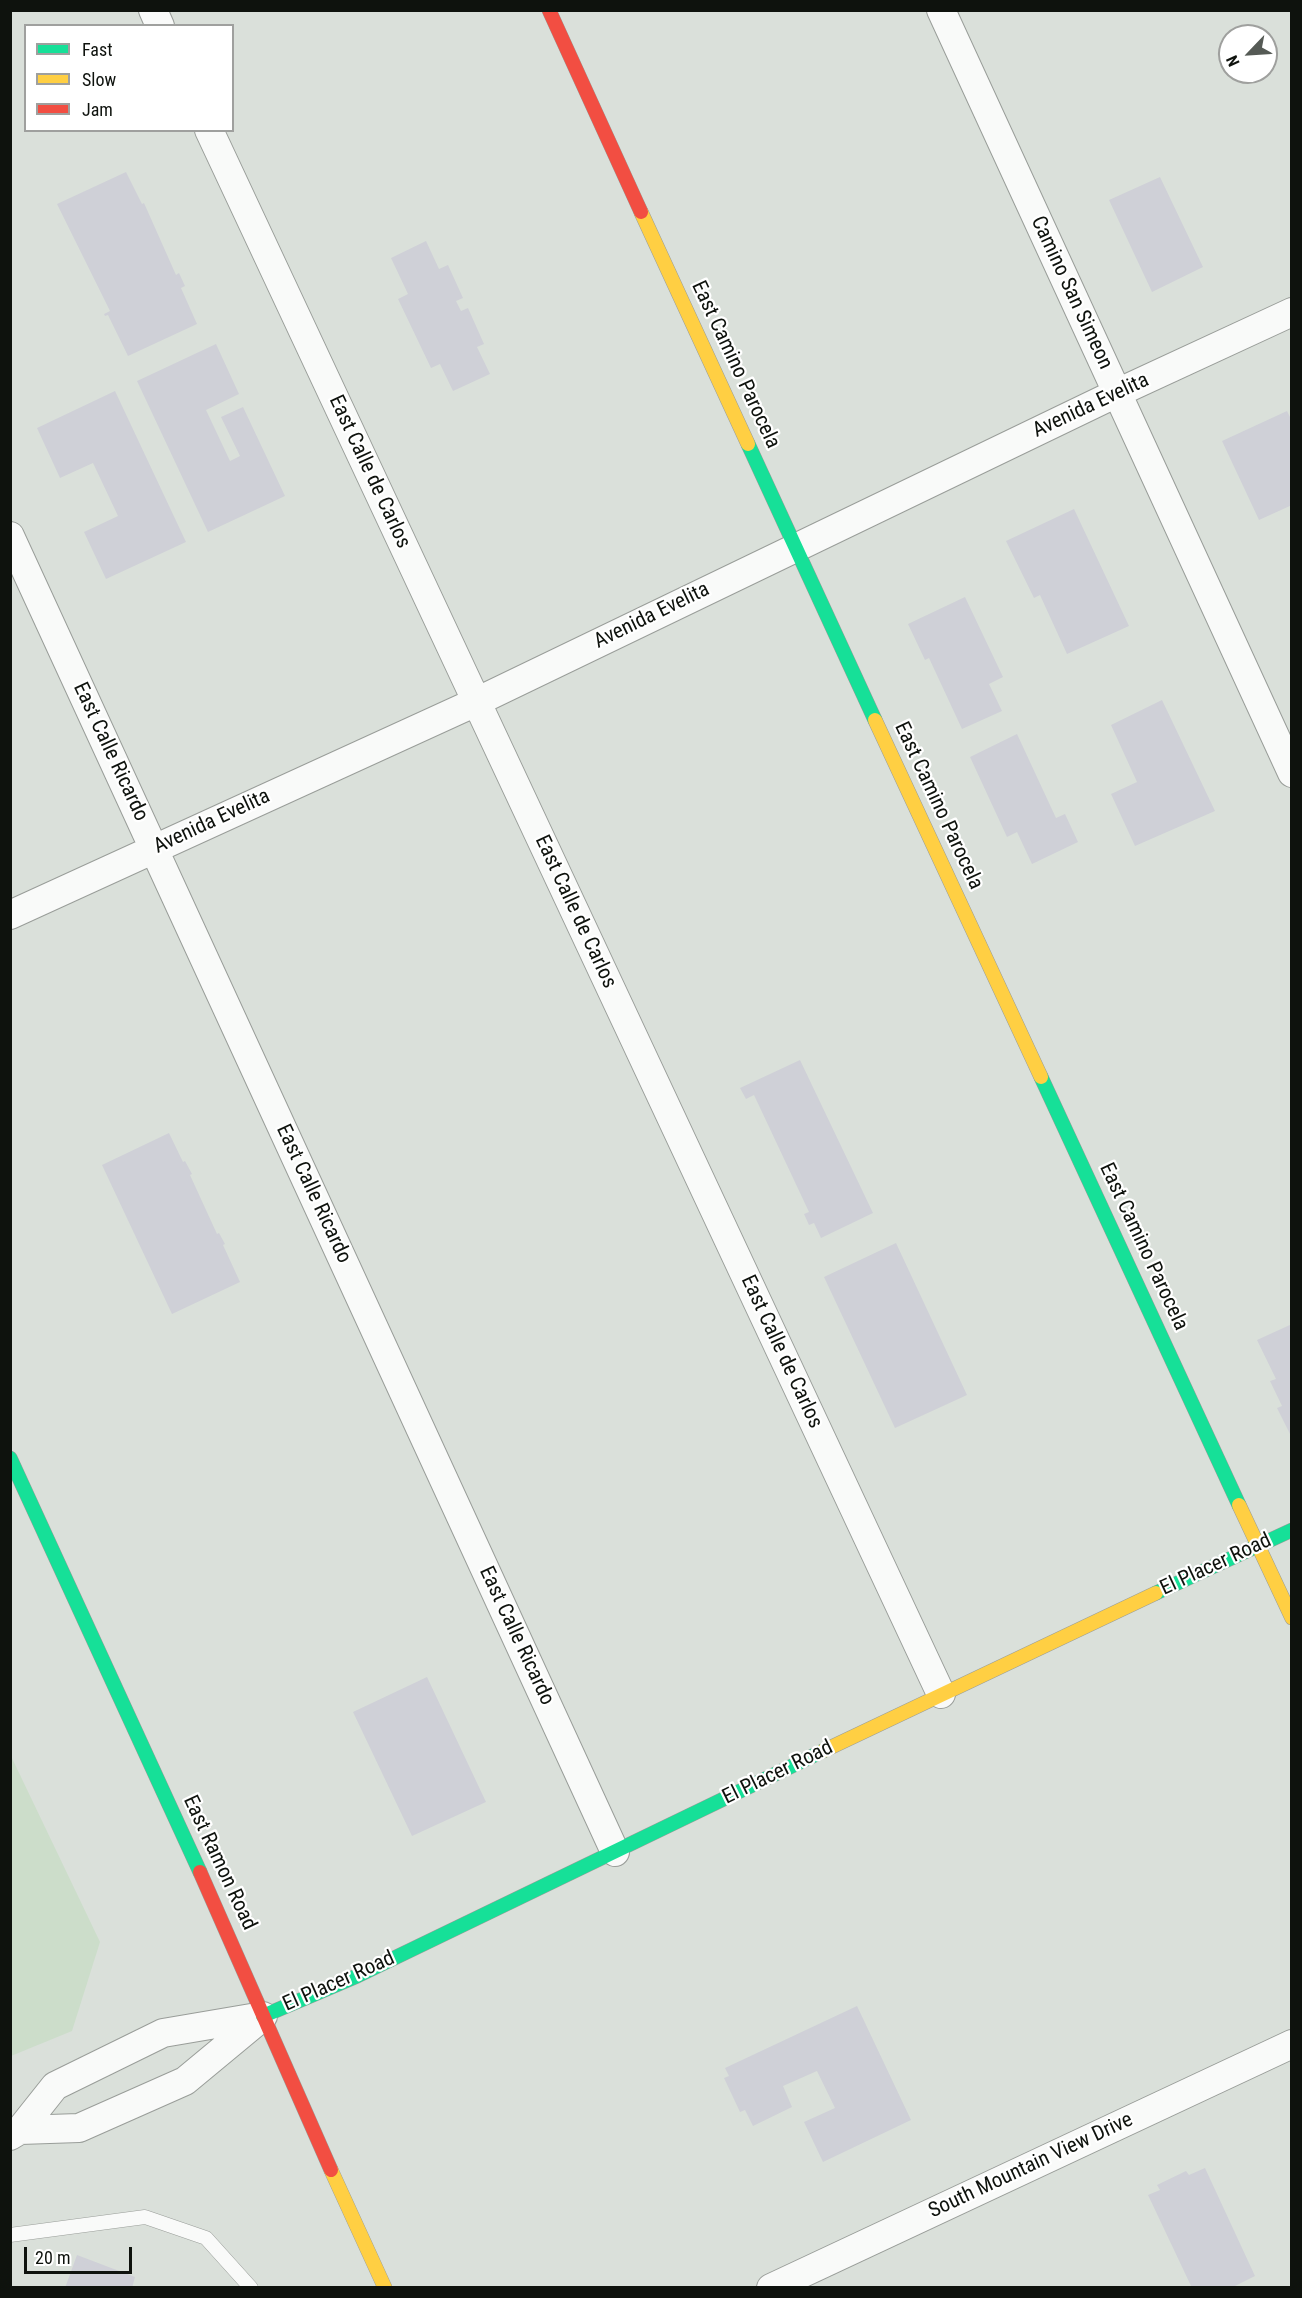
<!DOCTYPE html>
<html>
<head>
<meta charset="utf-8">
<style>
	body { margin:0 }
	#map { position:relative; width:1302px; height:2298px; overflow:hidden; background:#dae0da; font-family:"Roboto Condensed",sans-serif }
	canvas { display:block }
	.frame { position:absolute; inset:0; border:12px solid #0e120d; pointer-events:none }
	.legend { position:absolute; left:24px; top:24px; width:210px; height:108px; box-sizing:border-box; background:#fff; border:2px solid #9fa09e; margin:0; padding:8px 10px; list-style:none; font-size:18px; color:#0e120d }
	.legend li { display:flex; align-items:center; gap:12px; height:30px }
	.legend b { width:30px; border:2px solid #9fa09e }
	.north { position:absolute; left:1218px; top:24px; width:60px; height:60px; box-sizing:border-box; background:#fff; border:2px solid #9fa09e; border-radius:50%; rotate:245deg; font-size:16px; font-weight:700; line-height:24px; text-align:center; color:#0e120d }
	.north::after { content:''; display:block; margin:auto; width:21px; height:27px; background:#555a55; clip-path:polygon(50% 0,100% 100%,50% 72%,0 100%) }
	.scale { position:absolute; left:24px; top:2247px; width:108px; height:27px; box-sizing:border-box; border:3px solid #0e120d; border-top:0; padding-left:8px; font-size:18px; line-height:21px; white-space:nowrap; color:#0e120d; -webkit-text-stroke:4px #fff; paint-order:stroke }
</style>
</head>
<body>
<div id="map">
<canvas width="1302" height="2298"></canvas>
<div class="frame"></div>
<ul class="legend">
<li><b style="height:8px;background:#16e098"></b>Fast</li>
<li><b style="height:8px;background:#ffcf43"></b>Slow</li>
<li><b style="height:8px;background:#f24e42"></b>Jam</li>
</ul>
<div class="north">N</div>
<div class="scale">20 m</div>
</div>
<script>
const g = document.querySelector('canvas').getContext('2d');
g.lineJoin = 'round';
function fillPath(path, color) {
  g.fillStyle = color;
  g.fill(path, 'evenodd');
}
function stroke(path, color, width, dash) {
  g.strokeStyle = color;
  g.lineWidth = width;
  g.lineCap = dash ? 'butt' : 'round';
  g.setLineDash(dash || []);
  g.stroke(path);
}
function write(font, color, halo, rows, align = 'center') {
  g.font = font + ' "Roboto Condensed",sans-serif';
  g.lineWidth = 4.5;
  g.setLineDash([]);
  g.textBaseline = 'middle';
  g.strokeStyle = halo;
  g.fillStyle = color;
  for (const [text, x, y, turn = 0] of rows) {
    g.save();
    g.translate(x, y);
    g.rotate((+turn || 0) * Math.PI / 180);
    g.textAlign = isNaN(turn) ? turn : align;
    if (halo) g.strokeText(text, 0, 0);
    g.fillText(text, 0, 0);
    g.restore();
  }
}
fillPath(new Path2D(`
	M10 1754 100 1942 72 2031 11 2056Z`), '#ccddca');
fillPath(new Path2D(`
	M126 172 142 204 144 203 176 275 179 273 185 286 181 288 197 324 128 356 108 315 105 316 104 314 110 311 57 204Z
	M1160 177 1203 267 1152 292 1109 200Z
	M426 241 439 269 448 265 463 298 456 301 461 311 468 308 484 344 477 347 490 374 453 391 440 364 431 368 398 299 408 294 391 258Z
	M216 344 239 394 206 410 230 461 240 456 221 417 243 407 285 496 208 532 137 381Z
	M115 391 186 542 106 579 84 532 118 516 93 463 60 478 37 428Z
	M1287 411 1292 421V505L1259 520 1222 441Z
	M1074 509 1129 626 1067 654 1040 595 1034 598 1006 541Z
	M965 597 1003 677 989 684 1002 711 962 729 929 658 925 660 908 624Z
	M1162 700 1215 811 1135 846 1111 794 1137 782 1111 725Z
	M1017 734 1056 818 1065 814 1078 842 1032 864 1017 832 1007 837 970 757Z
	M800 1060 873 1213 821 1238 814 1223 809 1225 804 1214 809 1212 754 1095 746 1099 740 1088Z
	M169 1133 183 1162 185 1161 192 1174 190 1175 217 1234 219 1233 225 1244 223 1245 240 1282 172 1314 102 1165Z
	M896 1243 967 1395 895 1428 824 1277Z
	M1292 1324V1438L1277 1408 1282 1406 1270 1381 1276 1379 1257 1340Z
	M427 1677 486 1802 412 1836 353 1712Z
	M857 2006 911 2120 823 2162 804 2122 835 2108 817 2071 783 2086 792 2107 753 2126 745 2110 740 2112 724 2078 729 2076 725 2068Z
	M1205 2168 1255 2276 1231 2288H1192L1148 2195 1160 2190 1157 2185 1186 2171 1189 2175Z
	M77 2255 135 2277 132 2288H65Z`), '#cfd0d7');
const lane = new Path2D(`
	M10 2235 145 2217 206 2238 251 2288`);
const street = new Path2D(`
	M153 10 160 26
	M941 10 1292 773
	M209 130 941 1694
	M10 536 615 1852
	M10 915 476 702 1117 393 1292 312
	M20 2130 79 2128 185 2081 261 2018
	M10 2136 20 2130 55 2086 163 2033 263 2016
	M771 2288 1292 2044`);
const fast = new Path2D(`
	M748 444 875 720
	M1041 1077 1239 1505
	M10 1458 200 1872
	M1156 1593 1292 1530
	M263 2016 357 1976 823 1751`);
const slow = new Path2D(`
	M641 212 748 444
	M875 720 1041 1077
	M1239 1505 1292 1618
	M823 1751 1156 1593
	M331 2170 385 2288`);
const jam = new Path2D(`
	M549 10 641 212
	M200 1872 331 2170`);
stroke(lane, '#999d99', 15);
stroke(street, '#999d99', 30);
stroke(fast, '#999d99', 15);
stroke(slow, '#999d99', 15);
stroke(jam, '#999d99', 15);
stroke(lane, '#f9faf9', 14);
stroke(street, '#f9faf9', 28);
stroke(fast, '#16e098', 14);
stroke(slow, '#ffcf43', 14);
stroke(jam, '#f24e42', 14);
write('21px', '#0e120d', '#fff', [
	["Camino San Simeon",1071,293,65],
	["East Camino Parocela",735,365,65],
	["Avenida Evelita",1091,406,-25],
	["East Calle de Carlos",369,472,65],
	["Avenida Evelita",652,616,-26],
	["East Calle Ricardo",110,752,65],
	["East Camino Parocela",938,806,65],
	["Avenida Evelita",212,822,-25],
	["East Calle de Carlos",575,912,65],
	["East Calle Ricardo",313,1194,65],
	["East Camino Parocela",1143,1247,65],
	["East Calle de Carlos",781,1352,65],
	["El Placer Road",1216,1565,-25],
	["East Calle Ricardo",516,1636,65],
	["El Placer Road",778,1773,-26],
	["East Ramon Road",219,1863,65],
	["El Placer Road",339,1982,-24],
	["South Mountain View Drive",1031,2166,-25]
]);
</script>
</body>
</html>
